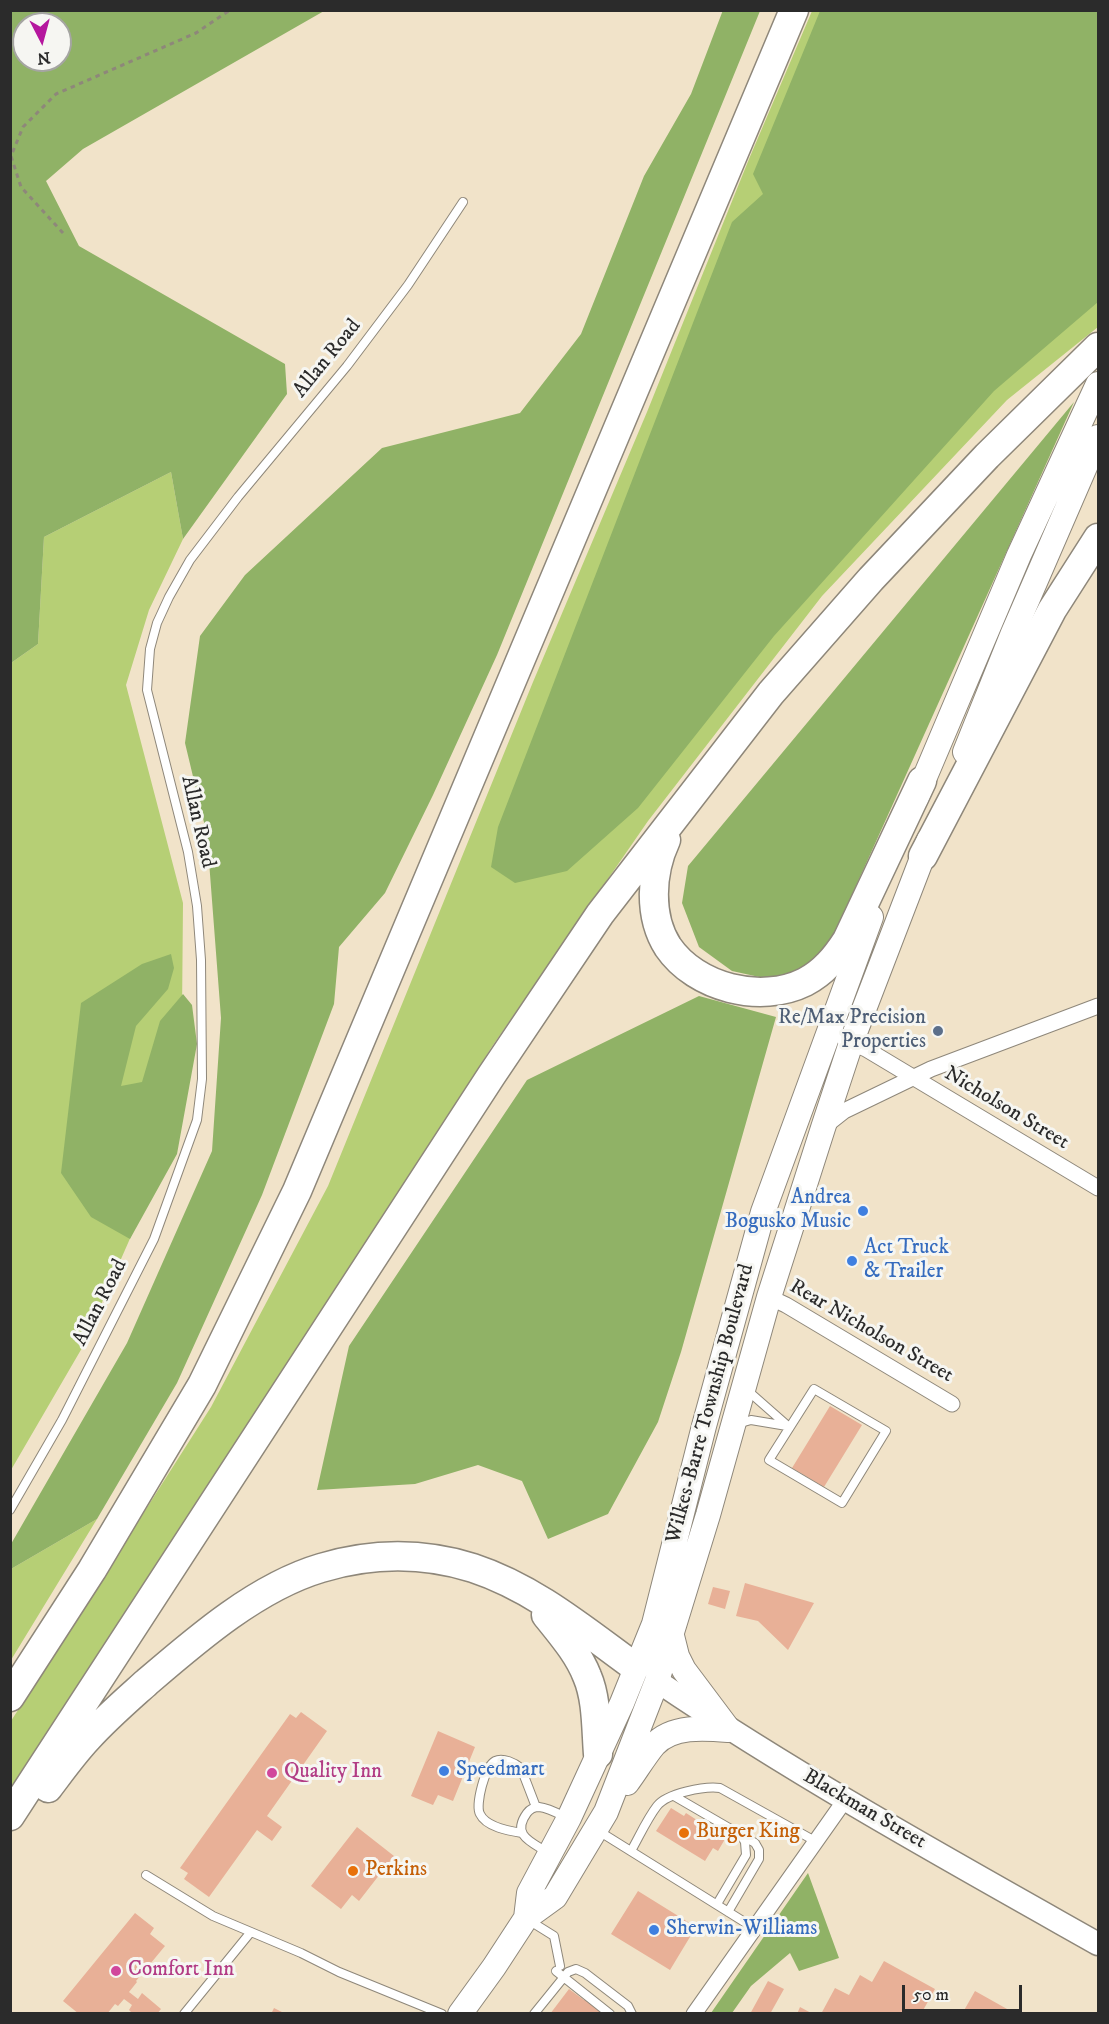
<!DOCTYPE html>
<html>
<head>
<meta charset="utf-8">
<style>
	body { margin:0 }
	#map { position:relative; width:1109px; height:2024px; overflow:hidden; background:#f1e3c9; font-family:"IM FELL DW Pica",serif }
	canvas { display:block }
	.frame { position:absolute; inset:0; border:12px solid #2b2b2b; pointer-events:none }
	.north { position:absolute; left:12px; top:12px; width:60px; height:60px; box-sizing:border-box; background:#f6f6f2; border:2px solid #a5a5a2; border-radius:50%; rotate:174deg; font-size:16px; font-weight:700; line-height:24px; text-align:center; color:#2b2b2b }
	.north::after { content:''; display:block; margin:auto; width:21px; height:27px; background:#b5179e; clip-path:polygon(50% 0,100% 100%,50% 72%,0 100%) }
	.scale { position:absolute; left:902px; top:1985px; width:120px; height:27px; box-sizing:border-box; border:3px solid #2b2b2b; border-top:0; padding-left:8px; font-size:18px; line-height:21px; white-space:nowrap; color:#2b2b2b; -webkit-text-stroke:4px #f6f6f2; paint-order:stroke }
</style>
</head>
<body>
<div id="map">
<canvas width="1109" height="2024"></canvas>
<div class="frame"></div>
<div class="north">N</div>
<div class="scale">50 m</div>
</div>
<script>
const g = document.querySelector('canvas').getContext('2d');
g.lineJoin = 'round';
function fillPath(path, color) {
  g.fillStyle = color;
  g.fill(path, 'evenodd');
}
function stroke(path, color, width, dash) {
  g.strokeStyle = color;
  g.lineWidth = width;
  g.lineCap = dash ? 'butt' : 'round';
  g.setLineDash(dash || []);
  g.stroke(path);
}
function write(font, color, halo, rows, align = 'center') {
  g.font = font + ' "IM FELL DW Pica",serif';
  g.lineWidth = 6;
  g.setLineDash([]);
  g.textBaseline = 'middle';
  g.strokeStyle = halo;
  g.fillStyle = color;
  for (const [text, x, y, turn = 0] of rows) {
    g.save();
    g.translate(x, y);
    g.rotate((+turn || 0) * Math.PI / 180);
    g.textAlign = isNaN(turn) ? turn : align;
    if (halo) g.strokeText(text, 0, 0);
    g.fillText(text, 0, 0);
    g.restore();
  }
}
fillPath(new Path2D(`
	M812 11H1098V327L1007 400 822 596 648 821 491 1048 324 1321 11 1798V1721L211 1407 328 1186 533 682 647 412 749 159Z
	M171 472 183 539 149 610 126 685 183 903 182 1014 171 1145 82 1348 11 1470V663L38 644 44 537Z
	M97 1519 11 1660V1569Z`), '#b6cf75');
fillPath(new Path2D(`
	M11 10 324 11 83 149 46 181 79 246 285 364 287 394 183 539 171 472 44 537 38 644 11 663ZM24 24H60V60H24Z
	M723 10 760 11 497 655 433 795 385 893 339 947 334 1004 262 1195 177 1383 97 1519 11 1569V1544L127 1343 212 1151 221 1018 207 835 185 743 200 636 245 575 382 448 520 413 581 334 644 176 691 94Z
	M820 11H1098V302L994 391 774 636 638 808 567 871 515 883 491 867 498 827 732 222 763 194 753 174Z
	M1074 402 833 937 807 968 773 980 732 971 699 947 682 903 688 866Z
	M171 954 174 968 168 989 136 1026 121 1086 142 1082 160 1021 183 994 192 1005 197 1044 177 1154 130 1239 91 1217 61 1173 81 1003 142 964Z
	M699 996 776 1017 681 1352 658 1422 608 1514 548 1539 522 1481 478 1465 415 1484 317 1490 349 1346 527 1080Z
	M808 1873 839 1958 799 1971 790 1953 751 1986 732 2013H711Z`), '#90b266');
fillPath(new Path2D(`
	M830 1406 862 1425 824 1487 792 1468Z
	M745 1583 814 1603 788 1650 758 1621 736 1616Z
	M713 1587 730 1591 725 1609 708 1604Z
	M301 1712 327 1731 267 1816 282 1827 272 1841 257 1830 209 1897 184 1879 188 1873 180 1868 290 1714 296 1718Z
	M438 1731 475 1747 453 1801 438 1795 433 1805 411 1796Z
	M671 1808 684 1816 686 1813 703 1824 700 1828 717 1838 719 1835 725 1839 718 1851 713 1848 705 1861 656 1831Z
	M357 1827 394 1856 359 1901 352 1895 341 1909 311 1886Z
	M638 1891 696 1927 670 1970 611 1934Z
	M135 1913 154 1928 150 1934 165 1946 136 1981 137 1982 129 1992 138 1999 142 1993 161 2009 157 2014H133L129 2010 132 2005 124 1999 118 2006 115 2004 107 2014H84L82 2012 79 2014 63 2001Z
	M884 1961 935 1989 921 2014H821L835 1988 849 1995 860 1975 872 1982Z
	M768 1981 784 1989 770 2014H750Z
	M569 1989 584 2000 587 1996 596 2003 594 2006 603 2014H550Z
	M975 1991 1016 2014H962Z
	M800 2007 813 2014H797Z
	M274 2008 286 2014H271Z`), '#e8b097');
const lane = new Path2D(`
	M814 1389 886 1431 842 1503 769 1460Z
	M747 1390 789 1427
	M737 1424 751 1420 787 1426
	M10 1510 62 1420 154 1239 197 1120 202 1079 201 960 197 906 188 852 147 690 150 649 157 623 169 597 190 560 238 497 347 366 408 285 463 202
	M674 1796 755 1843 759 1850V1859L728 1912
	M597 1830 754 1928
	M522 1833C509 1831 486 1827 480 1814 475 1805 485 1766 495 1761 503 1757 515 1763 521 1768L536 1807
	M631 1851C639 1837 647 1819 657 1806 667 1793 705 1786 720 1788L815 1841
	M547 1852C531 1842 511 1835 527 1813 530 1809 534 1807 539 1807 549 1808 559 1814 567 1818
	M146 1875 213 1916 301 1953 339 1972 442 2014
	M717 1904 746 1855 745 1842 741 1835
	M530 1921 554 1936 560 1966
	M556 1971 610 2014
	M184 2014 250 1933
	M534 2014 568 1972 576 1969 585 1973 628 2006 632 2014`);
const street = new Path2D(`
	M845 1040 866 1049 1098 1188
	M825 1126 844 1111 931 1069 1098 1006
	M769 1297 786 1305 952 1404
	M694 2014 845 1800`);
const secondary = new Path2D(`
	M657 1681C799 1777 949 1860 1098 1944`);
const primary = new Path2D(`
	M965 752 1013 633 1098 437
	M916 798 1019 555 1098 384
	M671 1632 677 1656 684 1670 729 1730
	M627 1783C636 1771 644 1757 654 1745 672 1725 705 1728 729 1730
	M526 1918 529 1893 569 1818 622 1703 654 1624 704 1426 763 1212 871 917
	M460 2014 494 1967 526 1918 555 1897 606 1812 657 1681 708 1515 769 1297 823 1128 851 1043 929 840`);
const highway = new Path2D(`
	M666 840C651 872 648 916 668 947 696 988 761 1004 805 982 824 972 836 957 847 940L922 781
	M923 856 1052 610 1098 538
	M546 1615C561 1634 578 1653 587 1676 597 1699 596 1729 598 1754
	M10 1697 92 1570 202 1385 297 1191 794 10
	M48 1788C61 1771 73 1754 88 1738 106 1718 127 1700 147 1682 197 1639 257 1587 321 1568 371 1553 422 1552 473 1568 534 1588 584 1630 635 1667
	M10 1816 491 1076 600 914 771 693 871 579 987 456 1098 347`);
stroke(lane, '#8e877a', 10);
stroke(street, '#8e877a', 17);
stroke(secondary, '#8e877a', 25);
stroke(primary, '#8e877a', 26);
stroke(highway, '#8e877a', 31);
stroke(new Path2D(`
	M63 233 21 187 11 156 23 127 56 94 196 33 230 10`), '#8e877a', 3, [4.5, 4.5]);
stroke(lane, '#fff', 8);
stroke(street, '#fff', 15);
stroke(secondary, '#fff', 22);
stroke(primary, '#fff', 24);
stroke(highway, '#fff', 28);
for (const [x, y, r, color] of [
	[938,1031,6,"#5c6f8a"],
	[863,1211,6,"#3f7fe0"],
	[852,1261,6,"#3f7fe0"],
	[444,1771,6,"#3f7fe0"],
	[272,1773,6,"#d1479c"],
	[684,1833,6,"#e8710a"],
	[353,1871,6,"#e8710a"],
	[654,1930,6,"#3f7fe0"],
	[116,1971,6,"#d1479c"]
]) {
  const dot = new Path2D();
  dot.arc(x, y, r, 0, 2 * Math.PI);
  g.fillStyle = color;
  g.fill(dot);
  stroke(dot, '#f6f6f2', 2);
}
write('21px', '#2b2b2b', '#f6f6f2', [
	["Allan Road",328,359,-51],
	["Allan Road",197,822,77],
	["Nicholson Street",1006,1109,31],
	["Allan Road",101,1303,-63],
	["Rear Nicholson Street",871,1332,30],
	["Wilkes-Barre Township Boulevard",711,1404,-75],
	["Blackman Street",864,1810,30]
]);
write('21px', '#4e5e75', '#f6f6f2', [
	["Re/Max Precision",926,1019],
	["Properties",926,1043]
], 'right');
write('21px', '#366cbe', '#f6f6f2', [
	["Andrea",851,1199,"right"],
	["Bogusko Music",851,1223,"right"],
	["Act Truck",864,1249],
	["& Trailer",864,1273],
	["Speedmart",456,1771],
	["Sherwin-Williams",666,1930]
], 'left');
write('21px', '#b23c85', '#f6f6f2', [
	["Quality Inn",284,1773],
	["Comfort Inn",128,1971]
], 'left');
write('21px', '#c56008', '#f6f6f2', [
	["Burger King",696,1833],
	["Perkins",365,1871]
], 'left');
</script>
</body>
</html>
